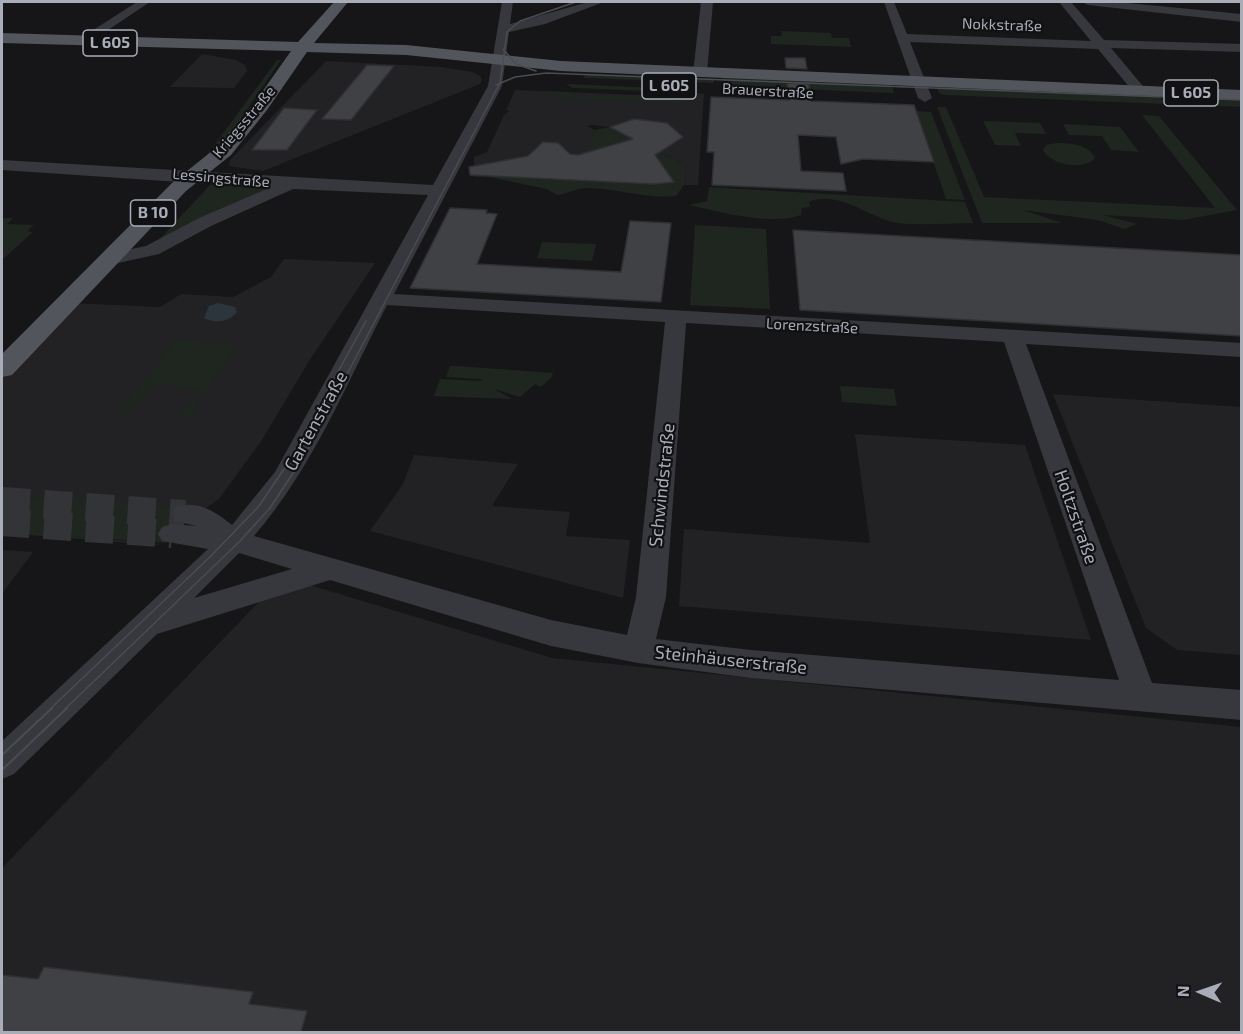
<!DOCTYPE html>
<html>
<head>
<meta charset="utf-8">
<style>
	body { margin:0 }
	#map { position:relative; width:1243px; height:1034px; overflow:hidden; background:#161618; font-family:"Exo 2",sans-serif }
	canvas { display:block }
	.frame { position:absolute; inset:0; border:3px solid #a8adb8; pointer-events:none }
	.north { position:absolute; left:1171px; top:962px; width:60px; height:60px; -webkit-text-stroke:4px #111113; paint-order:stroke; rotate:272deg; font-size:16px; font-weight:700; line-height:24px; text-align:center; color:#a8adb8 }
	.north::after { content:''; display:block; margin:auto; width:21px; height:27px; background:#a8adb8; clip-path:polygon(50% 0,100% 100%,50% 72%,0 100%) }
</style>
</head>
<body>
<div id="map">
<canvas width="1243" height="1034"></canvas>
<div class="frame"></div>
<div class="north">N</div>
</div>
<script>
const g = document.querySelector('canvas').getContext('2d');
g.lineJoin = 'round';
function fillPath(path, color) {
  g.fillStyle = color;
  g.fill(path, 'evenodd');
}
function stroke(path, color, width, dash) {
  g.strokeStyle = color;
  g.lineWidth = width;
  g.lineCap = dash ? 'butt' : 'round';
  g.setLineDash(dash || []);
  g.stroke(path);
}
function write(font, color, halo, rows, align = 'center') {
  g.font = font + ' "Exo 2",sans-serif';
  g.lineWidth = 4.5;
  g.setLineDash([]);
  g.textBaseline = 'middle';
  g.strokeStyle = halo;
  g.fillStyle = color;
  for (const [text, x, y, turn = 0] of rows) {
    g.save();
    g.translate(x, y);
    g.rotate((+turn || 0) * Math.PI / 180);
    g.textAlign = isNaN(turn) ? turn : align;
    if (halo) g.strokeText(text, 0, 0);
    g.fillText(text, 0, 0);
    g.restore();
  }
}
fillPath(new Path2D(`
	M202 54 236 60 245 65 247 71 234 88 170 87Z
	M326 61 441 67 472 72 480 76 482 80 480 84 263 171 229 166 230 160Z
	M515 90 690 97 694 93 704 94 698 185H684L686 166 610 127 592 125 578 129 595 130 590 151 599 149 662 169 669 173V178L663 183 654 184 492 176 474 177V157L487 152 504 115 509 111 506 110Z
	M284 259 375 263 309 361 262 440 219 499 185 523 2 510V372L69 303 160 307 181 294 233 297 271 277Z
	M1053 394 1241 407V655L1177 650 1146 628Z
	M855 434 1025 445 1091 640 679 606 684 529 870 543Z
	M414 455 518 464 492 506 570 512 566 536 630 540 623 598 370 531 403 484Z
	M2 550 33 552 2 594Z
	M283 577 552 658 1241 727V1032H2V868Z`), '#222225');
fillPath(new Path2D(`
	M781 31 831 33 832 38H849L851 47 771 44V36H782Z
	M277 60H281L235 127 210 155H207Z
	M585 74 714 79V83L584 78Z
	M722 77 891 83 894 93 722 86Z
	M566 84 683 89 694 93 573 88Z
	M936 87 1157 94 1166 104 943 95 939 93Z
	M545 91 569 92 578 96 649 95V98L686 100 684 103 667 102 557 98Z
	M1165 94 1241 97V107L1174 104Z
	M937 107H946L984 197 1215 208 1142 115 1159 116 1237 210 1183 220 1103 215 1137 224 1124 229 1098 220 1023 210 1062 223H982Z
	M916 111 931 112 965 200 946 199Z
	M983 121 1040 123 1046 134 1015 133 1021 146 995 145Z
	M1063 124 1120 127 1139 152 1111 150 1102 136 1069 135Z
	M570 126 577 129 587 126 595 130 610 127 686 166 684 185 676 196C645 199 616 188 585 188 574 189 567 194 558 195L546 189 485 176 654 184 663 183 669 178V173L662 169 599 149 589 151 595 130 561 129Z
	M1056 143C1070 143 1089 144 1095 158 1084 171 1050 165 1043 150L1046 145Z
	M210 185 270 189 155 244Z
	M709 187 965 202 973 223C949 223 923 226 898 223 871 219 838 189 809 202L810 207 802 208 801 215C773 226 718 212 689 205L707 201Z
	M2 218H13L7 224 34 225 27 231 33 232 2 260Z
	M695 225 766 229 770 309 690 305Z
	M542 242 596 244 592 261 537 258Z
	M176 340 238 344 188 417 177 416 200 390 156 383 127 413H119Z
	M450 366H456L553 373 551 378 541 387 535 384 520 397 494 389 512 399 434 396 440 379 483 381 480 379 446 377Z
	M840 386 894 389 897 406 842 402Z
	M2 495 135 504 141 496 152 497 148 505 189 507 166 543 67 536 160 544 156 545 2 533V519L4 516 2 515Z`), '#1e261f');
fillPath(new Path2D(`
	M218 303 235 307 237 312C229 322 216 324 204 318L209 306Z`), '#2c353c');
const building = new Path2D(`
	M785 58H805L807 69 786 68Z
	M367 65 394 66 351 120 322 119Z
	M787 83 809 84 811 101 914 105 934 162 863 159 841 164 836 137 798 135 801 171 843 173 846 191 712 185 714 152H707L711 97 789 100Z
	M284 108 317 110 287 150H252Z
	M634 119 667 123 683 137 655 155 674 182 654 184 470 175 469 167 528 156 543 142 558 143 570 154 578 155 633 139 610 127Z
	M450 208 487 210 486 213 497 214 477 264 621 272 630 221 671 223 661 302 410 288Z
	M793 230 1242 255V336L800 310Z
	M44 967 253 992 249 1004 307 1011 301 1032H2V975L38 979Z`);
fillPath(building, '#404145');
stroke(building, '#303034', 1.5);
stroke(new Path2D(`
	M2 501 185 514
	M2 522 172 534`), '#333438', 28, [28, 14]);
fillPath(new Path2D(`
	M137 2H150L87 44H77L76 41Z
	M502 2H513L510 24 588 2H604L545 24 509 32 502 86 394 294 1242 343V357L1026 344 1152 683 1242 690V720L751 678 638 663 551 646 330 580 157 634 14 774 2 779V741L208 549 162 541 158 534 162 527 172 524 197 526 175 521 172 514 175 507C199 500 214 511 232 525L275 472 428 195 293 189 211 226 159 254 109 265 102 263 99 259 102 255 146 246 199 218 269 188 2 170V160L433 185 488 86ZM387 305 665 322 636 597 627 635 551 620 254 536C312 469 347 383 387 305ZM686 323 1004 342 1119 680 751 650 656 639 666 597ZM239 553 292 569 194 598Z
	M701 2H713L707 73 700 77 693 73Z
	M884 2H894L907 34 1091 41 1059 2H1071L1104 40 1242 44V52L1111 48 1147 91 1140 95 1135 94 1098 49 910 42 932 98 925 102 918 98Z
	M1082 2H1117L1242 14V22L1088 5Z`), '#37383d');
fillPath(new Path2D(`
	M334 2H348L314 43 406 45 561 61 1242 90V100L561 71 406 55 307 52 267 110 231 155 186 191 12 375 2 377V354L172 183 217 147 255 102 291 51 2 43V33L298 42Z`), '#53555c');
stroke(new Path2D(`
	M503 49 516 64 536 71
	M496 85 515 77 546 73 1242 100
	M50 709 211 556 259 506 286 466 366 321
	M65 709 239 542 270 508 303 458 500 83 507 32 520 21 576 2`), '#4a4c52', 1.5);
stroke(new Path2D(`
	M2 755 52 708
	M2 770 67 708`), '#4a4c52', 2);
write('15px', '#a8adb8', '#111113', [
	["Nokkstraße",1002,25,2],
	["Brauerstraße",768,91,3],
	["Kriegsstraße",244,122,-50],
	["Lessingstraße",221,178,5],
	["Lorenzstraße",812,326,3]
]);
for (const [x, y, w] of [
	[110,43,54],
	[669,86,54],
	[1191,93,54],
	[153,213,45]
]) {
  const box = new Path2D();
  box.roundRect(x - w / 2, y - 13, w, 26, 4.5);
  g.fillStyle = '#111113';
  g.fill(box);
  stroke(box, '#a8adb8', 1.5);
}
write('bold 16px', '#a8adb8', null, [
	["L 605",110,43],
	["L 605",669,86],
	["L 605",1191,93],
	["B 10",153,213]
]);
write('18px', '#a8adb8', '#111113', [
	["Gartenstraße",316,421,-61],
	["Schwindstraße",662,485,-84],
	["Holtzstraße",1076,517,71],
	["Steinhäuserstraße",731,660,6]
]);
</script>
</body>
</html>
